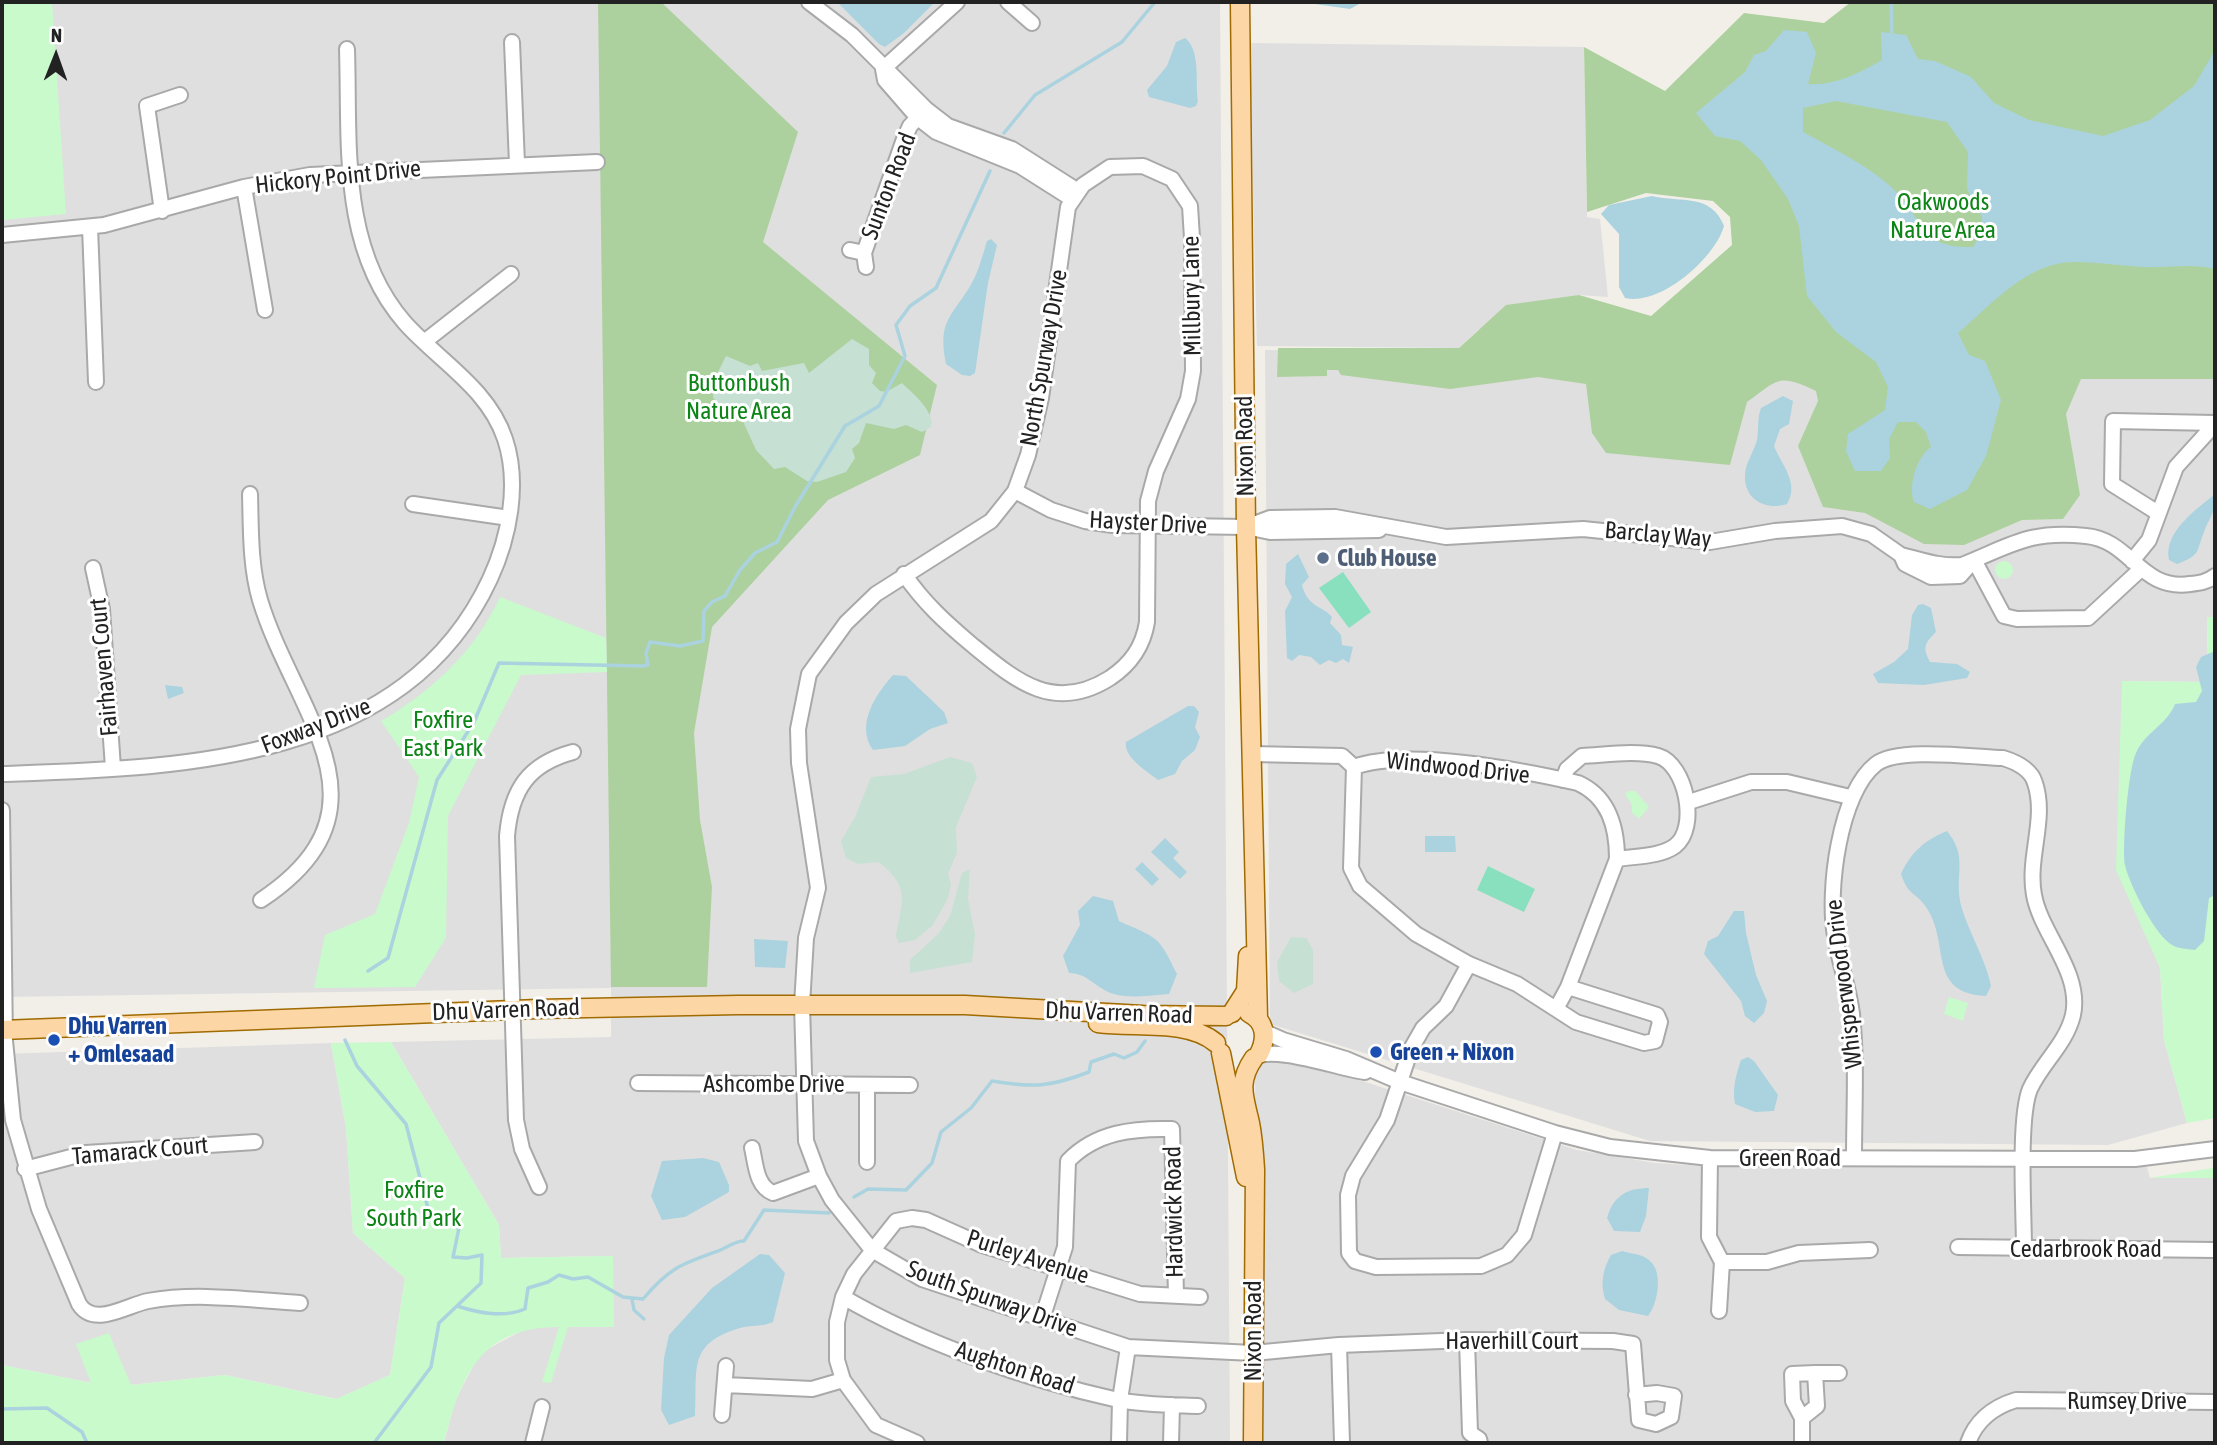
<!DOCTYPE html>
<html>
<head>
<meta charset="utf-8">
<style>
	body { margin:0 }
	#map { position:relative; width:2217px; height:1445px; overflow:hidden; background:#f2efe9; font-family:"Asap Condensed",sans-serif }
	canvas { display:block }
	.frame { position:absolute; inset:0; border:4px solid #222; pointer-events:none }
	.north { position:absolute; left:21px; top:21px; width:70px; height:70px; -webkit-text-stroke:5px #fff; paint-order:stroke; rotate:1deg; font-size:19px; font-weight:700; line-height:28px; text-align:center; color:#222 }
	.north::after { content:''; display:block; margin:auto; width:24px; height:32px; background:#222; clip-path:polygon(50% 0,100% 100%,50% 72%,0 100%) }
</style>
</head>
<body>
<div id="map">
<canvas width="2217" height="1445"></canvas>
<div class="frame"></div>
<div class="north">N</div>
</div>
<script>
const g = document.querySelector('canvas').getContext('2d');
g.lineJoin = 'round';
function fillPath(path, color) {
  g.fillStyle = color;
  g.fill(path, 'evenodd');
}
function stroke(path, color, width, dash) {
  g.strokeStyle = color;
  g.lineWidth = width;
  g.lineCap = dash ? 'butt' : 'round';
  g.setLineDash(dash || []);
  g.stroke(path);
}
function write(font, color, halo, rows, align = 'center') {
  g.font = font + ' "Asap Condensed",sans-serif';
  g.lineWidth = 6;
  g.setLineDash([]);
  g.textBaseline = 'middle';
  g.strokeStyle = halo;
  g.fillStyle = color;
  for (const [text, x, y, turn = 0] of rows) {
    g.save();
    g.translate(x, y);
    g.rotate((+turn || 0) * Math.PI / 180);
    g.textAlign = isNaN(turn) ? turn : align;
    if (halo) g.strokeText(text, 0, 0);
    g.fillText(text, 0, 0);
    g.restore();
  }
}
fillPath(new Path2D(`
	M2 2H1220L1230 1443H444L455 1401 480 1353 529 1327H613L612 1256 501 1258 499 1225 391 1042 611 1037V988L2 997Z
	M1249 43 1584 47 1587 217 1600 219 1608 297 1579 295 1478 330 1459 348 1257 346Z
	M1265 350 2215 359V617H2207L2208 682 2122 681 2160 968 2164 1040 2187 1123 2108 1145 1650 1141 1270 1024Z
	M331 1043 346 1128 353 1233 405 1278 390 1375 337 1399 225 1375 130 1385 92 1383 2 1365V1054Z
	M1274 1060 1328 1070 1577 1150 1655 1163 1722 1167H2147L2150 1178H2215V1443H1258L1255 1078 1261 1064Z`), '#e0dfdf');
fillPath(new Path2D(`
	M598 2H661L798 132 763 242 937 385 920 455 828 500 712 627 694 733 700 820 712 887 707 987H611Z
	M1851 2H2215V379H2081L2066 414 2080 495 2063 519 2022 520 1964 545 1924 544 1865 513 1823 507 1798 446 1818 401 1816 391C1778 373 1779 379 1747 402L1730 465 1606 453 1592 433 1586 384 1538 377 1450 389 1341 375 1338 370H1327V376L1277 377 1278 348H1459L1506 305 1579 295 1651 316 1732 245 1730 217 1713 201 1646 193 1587 212 1584 47 1665 91 1744 13 1824 23Z`), '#add19e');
fillPath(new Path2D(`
	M852 339 869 349V365L876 373 872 383 880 391 886 392 902 383C913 394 935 411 931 427L922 432 906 425 894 429 866 423 859 443 852 449 855 458 846 472 817 482 807 481 785 467 774 469 756 450 737 408H724L713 398 715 378 726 356 750 366 758 363 762 371 804 363 809 373Z
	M950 757 972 763 977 777 956 827 957 853 948 873 951 885 948 898 933 925 915 940 899 943 896 936C902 901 911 888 879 862L858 864 846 858 841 841 855 817 871 777 904 774Z
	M970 869 968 899 975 934 972 962 910 973V960L939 933 950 916 962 873Z
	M1291 937 1306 938 1313 950V984L1294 993 1279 981 1277 962Z`), '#c6e0d4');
fillPath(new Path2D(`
	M2 2H52L66 214 2 220Z
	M1995 570a9 9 0 1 1 18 0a9 9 0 1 1-18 0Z
	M500 597 606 638 607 672 521 675 448 816 446 938 415 987 314 988 325 935 375 914 409 823 419 777 381 721C431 692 476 650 500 597Z
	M2207 617H2215V1118L2187 1123 2164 1040 2160 968 2116 870 2122 681 2208 682Z
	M1629 791H1635L1649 807 1639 819 1632 813V805L1625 794Z
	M1949 997 1968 1003 1963 1021 1944 1014Z
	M391 1042 499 1225 501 1258 613 1256 614 1327H568L551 1383 542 1382 559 1327C480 1327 461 1376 444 1443H2V1365L91 1383 76 1344 109 1333 131 1385 225 1375 336 1399 390 1375 405 1278 353 1233 346 1128 331 1043Z
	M2215 1167V1178H2149L2213 1168Z`), '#c8facc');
fillPath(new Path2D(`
	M1343 572 1371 612 1349 628 1319 588Z
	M1488 866 1535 889 1524 912 1477 890Z`), '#88e0be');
fillPath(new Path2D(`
	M837 2H935L904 33 885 47 879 44Z
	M1301 2H1363L1350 9Z
	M1784 30 1807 32 1816 53 1808 84C1835 86 1859 73 1882 60L1881 32 1906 35 1918 59 1935 61 1971 77 1994 103 2029 120 2103 136 2150 120 2194 86 2215 50V269C2192 263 2170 268 2145 267 2122 266 2099 262 2075 262 2028 261 1991 305 1958 333L1969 355 1985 361 2001 400 1986 456 1967 490 1930 509 1914 502C1908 484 1917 457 1931 447L1926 432 1916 422H1898L1889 439 1890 458 1881 471H1855L1846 451 1848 434 1885 410 1888 387 1876 362 1836 332 1807 296 1799 226 1788 199 1761 160 1740 141 1715 136 1696 113 1745 72 1754 55 1766 51ZM1836 101 1947 122 1968 152 1967 189 1982 217V232L1973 247C1917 249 1925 218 1891 187 1869 166 1830 147 1803 132V108Z
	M1185 38C1201 50 1195 82 1198 101L1196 106 1190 108 1149 97 1147 90 1167 66 1176 42Z
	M1652 196C1682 203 1711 193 1724 226 1715 258 1661 306 1625 298L1619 287V234L1601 214 1609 205Z
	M991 239 997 245 988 283 975 373 970 376 962 375 946 364C938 323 949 319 969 288 978 274 982 257 987 241Z
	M1783 396 1793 401 1789 424 1780 429 1774 446C1781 464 1800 483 1787 504 1767 511 1744 500 1745 476 1745 463 1754 452 1757 440 1759 429 1757 419 1761 408Z
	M2215 494C2215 515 2211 514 2204 532 2196 552 2201 555 2177 564L2169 560C2163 532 2197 509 2215 494Z
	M1298 554 1309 577 1302 585C1308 608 1322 605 1332 617L1330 623 1341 635 1342 645 1353 647 1349 663 1343 659 1336 663 1329 660 1320 665 1311 657 1299 655 1292 661 1287 658 1285 611 1292 597 1285 584 1286 564Z
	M1923 604 1931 608 1936 632C1925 643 1922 647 1930 662L1957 664 1970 672 1967 678 1924 685 1878 683 1873 674 1894 662 1908 649 1912 615 1918 605Z
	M2215 651V895L2209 898 2204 941 2195 950C2189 949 2180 949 2174 946 2156 938 2129 884 2125 865 2122 847 2128 770 2136 753 2145 732 2167 725 2175 704L2196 702 2202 691 2196 667 2201 657Z
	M893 675 906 676 944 712 948 723 930 729 905 746 873 750C855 725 876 694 893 675Z
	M165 685 182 687 184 693 168 699Z
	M1188 706H1194L1199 712 1195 727 1200 737 1195 750 1182 761 1175 774 1158 780C1147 771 1123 757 1126 742Z
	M1947 831C1965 854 1958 865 1959 893 1960 918 1986 957 1991 986L1986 996C1926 993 1951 943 1926 907 1916 892 1908 896 1901 874 1911 852 1925 840 1947 831Z
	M1425 836H1455L1456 852H1425Z
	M1165 838 1179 852 1173 858 1187 872 1180 879 1151 852Z
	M1142 862 1159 879 1152 886 1135 869Z
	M1093 896 1113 901 1119 921C1159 939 1158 935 1177 974L1169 994C1151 995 1132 999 1114 994 1096 989 1088 973 1069 973L1063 956 1080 925 1078 911Z
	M1734 911H1744L1746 933 1756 975 1767 1001 1764 1013 1754 1023 1745 1016 1741 1001 1704 954 1708 941 1718 936Z
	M754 939 788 941 785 968 755 967Z
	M1748 1057 1754 1061 1778 1095 1774 1111 1755 1112 1735 1104C1732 1089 1736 1075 1741 1060Z
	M703 1158 719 1162 729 1185V1192L685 1217 662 1220 651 1196 662 1161Z
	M1649 1188 1646 1216 1640 1232 1614 1231 1607 1218C1613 1196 1627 1188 1649 1188Z
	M1622 1251C1632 1254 1645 1254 1652 1263 1663 1276 1657 1305 1648 1316L1619 1310 1605 1299C1600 1283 1603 1269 1611 1255Z
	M760 1254 769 1255 785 1273 773 1322C762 1327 751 1325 740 1328 686 1344 698 1370 695 1416L669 1425 661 1410 664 1358 669 1335 712 1288Z`), '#aad3df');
stroke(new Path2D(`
	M1891 2 1892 33
	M1004 133 1035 95 1122 42 1155 2
	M368 971 388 958 437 780 474 722 499 663 642 666 648 665 646 653 650 642 680 646 703 641 704 611 712 602 725 596 740 570 755 553 777 542 795 507 845 426 879 406 905 356 896 325 910 306 936 288 990 171
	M345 1040 357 1066 406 1124 431 1220 459 1228 453 1257 467 1258 482 1255 481 1283 439 1323 431 1367 374 1443
	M854 1197 868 1189 906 1190 932 1163 941 1132 971 1108 992 1081C1033 1088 1050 1087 1089 1072L1091 1062 1114 1054 1124 1058 1137 1052 1145 1041
	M632 1299 634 1310 644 1319
	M457 1306C479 1313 503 1318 525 1309L528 1288 548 1282 559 1275 573 1279 588 1277 623 1297 643 1299C669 1268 681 1264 718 1251 727 1248 734 1241 744 1241L764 1210 829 1213
	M2 1409 47 1408 82 1432 87 1443`), '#aad3df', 3.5);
const minor = new Path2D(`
	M809 2 852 35 926 109 948 126 1012 149 1078 191
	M1008 2 1032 23
	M512 42 517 164
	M883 69 885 80 918 118 936 132 1020 166 1072 199
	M883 69 957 2
	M244 187 265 310
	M162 211 147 106 180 95
	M90 227 96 382
	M2 235 104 225 244 187 310 175 597 162
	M850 250 864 253
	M866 267 864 253 904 139 910 126 922 113
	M424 342 511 274
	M1015 491 1051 510 1085 521 1113 525 1246 527 1270 532 1379 530
	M250 494C251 529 250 566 260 600 294 713 400 808 261 900
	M413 504 509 518
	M2158 513 2112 484 2113 421 2215 423
	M1246 527 1270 518 1335 517 1446 537 1583 529 1710 542 1775 531 1842 526 1871 534 1901 555 1905 564 1931 577 1960 576 1974 560
	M1901 555C1923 560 1939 567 1962 565 2012 545 2029 530 2086 536 2131 540 2140 591 2190 584 2200 583 2207 582 2215 576
	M1974 560 2004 616 2017 619 2088 618 2141 569
	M2132 561 2149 540 2176 467 2215 424
	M93 568 102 609 113 768
	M904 574C924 603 945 622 971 644 1015 680 1053 714 1110 678 1131 664 1143 647 1147 622L1148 501 1156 471 1188 399 1193 371 1192 238 1190 206 1172 179 1143 166 1110 167 1083 185 1068 207 1041 398 1028 455 1015 491 991 521 876 594 846 623 809 674 798 729 799 763 818 888 806 938 802 1005 806 1141 819 1176 832 1200 872 1250 922 1279 1128 1347 1253 1353 1339 1345 1467 1340 1613 1341 1633 1344 1639 1420 1656 1424 1671 1417 1674 1396 1657 1393 1636 1395
	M1252 754 1342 756 1354 767C1407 748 1521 770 1578 783 1609 797 1617 827 1617 859
	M1354 767 1351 868 1360 886 1416 934 1469 964 1517 984 1576 1022 1644 1043 1655 1041 1660 1022 1657 1015 1568 987
	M2 774C178 768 404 764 490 579 509 538 520 484 505 439 488 388 439 361 405 323 339 248 350 142 347 49
	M1689 802 1751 782H1787L1850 797
	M2 810 5 1041 13 1120 39 1209 79 1304C94 1328 127 1305 148 1301 198 1292 250 1300 300 1303
	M1469 964 1446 1006 1423 1028 1411 1049 1387 1120 1353 1176 1348 1195 1349 1253 1355 1261 1376 1267 1481 1266 1507 1255 1524 1235 1555 1133
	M1556 1009 1568 987 1617 859C1635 856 1660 857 1675 846 1699 828 1686 764 1658 756 1636 750 1605 755 1582 756L1567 769 1563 780
	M1263 1026 1267 1033 1283 1040 1346 1059 1400 1082 1555 1133 1610 1147 1710 1158 2135 1159 2215 1149
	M1254 1058C1271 1044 1341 1069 1365 1072
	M638 1083 910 1085
	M867 1085V1162
	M752 1148C756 1165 756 1186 773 1193L819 1176
	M1710 1158 1709 1237 1722 1262 1719 1311
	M1854 1158C1854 1110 1857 1062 1852 1014 1849 988 1839 962 1835 936 1827 892 1839 793 1876 764 1897 747 1974 757 2003 758 2016 762 2031 769 2035 783 2047 819 2027 858 2034 895 2041 934 2082 972 2073 1015 2066 1044 2042 1063 2030 1089 2018 1118 2024 1213 2024 1249
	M25 1169 86 1153 255 1142
	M539 1187 522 1149 516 1120 507 836C511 790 528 764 573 752
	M1958 1247 2215 1250
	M1722 1262H1767L1799 1253 1870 1250
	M843 1297C922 1343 1028 1380 1118 1400 1143 1405 1172 1405 1198 1406
	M1042 1319 1065 1247 1068 1161C1096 1132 1133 1128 1172 1129L1176 1295
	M1467 1340 1470 1433 1479 1439 1480 1443
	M1339 1345 1342 1443
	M1815 1373H1839
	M725 1385 812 1389 843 1380
	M722 1415 726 1366
	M1802 1418 1817 1406 1815 1373 1792 1374 1793 1401 1802 1418V1443
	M533 1443 542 1407
	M917 1443 876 1425 843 1380 837 1360V1322L843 1297 854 1274 896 1221 912 1218 926 1220 982 1245 1140 1294 1200 1297
	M1119 1443 1120 1400 1128 1347
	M1171 1443 1172 1405
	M1968 1443C1976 1420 1993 1407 2016 1400L2215 1402`);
const major = new Path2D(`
	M1240 2 1246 527 1258 1018
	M1232 1013 1246 991 1248 956
	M1249 1013C1266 1021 1267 1039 1259 1054
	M1098 1023C1135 1028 1188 1019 1216 1043
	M2 1030 538 1009 738 1005H965L1143 1015 1226 1016
	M1221 1053 1246 1177
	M1253 1443 1255 1169C1254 1153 1253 1138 1250 1123 1244 1097 1237 1082 1254 1058`);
stroke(minor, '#a9a9a9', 18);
stroke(major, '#a06b00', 21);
stroke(minor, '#fff', 14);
stroke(major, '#fcd6a4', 18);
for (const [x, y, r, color] of [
	[1323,558,7,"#5c6f8a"],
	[54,1040,7,"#1a4fb4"],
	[1376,1052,7,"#1a4fb4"]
]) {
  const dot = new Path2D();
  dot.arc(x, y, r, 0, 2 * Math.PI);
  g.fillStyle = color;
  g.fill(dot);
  stroke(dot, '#fff', 2.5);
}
write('24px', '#222', '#fff', [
	["Hickory Point Drive",338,177,-6],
	["Sunton Road",889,186,-69],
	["Millbury Lane",1192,296,-91],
	["North Spurway Drive",1044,358,-80],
	["Nixon Road",1245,446,-91],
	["Hayster Drive",1148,523,3],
	["Barclay Way",1658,535,5],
	["Fairhaven Court",104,667,-95],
	["Foxway Drive",316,726,-21],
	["Windwood Drive",1458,768,6],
	["Whisperwood Drive",1844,984,-97],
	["Dhu Varren Road",506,1010,-2],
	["Dhu Varren Road",1119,1013,2],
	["Ashcombe Drive",774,1084],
	["Tamarack Court",140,1151,-5],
	["Green Road",1790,1158],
	["Hardwick Road",1174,1212,-91],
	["Cedarbrook Road",2086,1249],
	["Purley Avenue",1028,1257,18],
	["South Spurway Drive",992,1299,20],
	["Nixon Road",1253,1331,-90],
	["Haverhill Court",1512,1341],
	["Aughton Road",1015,1368,18],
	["Rumsey Drive",2127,1401]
]);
write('24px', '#0c8416', '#fff', [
	["Oakwoods",1943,202],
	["Nature Area",1943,230],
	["Buttonbush",739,383],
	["Nature Area",739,411],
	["Foxfire",443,720],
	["East Park",443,748],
	["Foxfire",414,1190],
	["South Park",414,1218]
]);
write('bold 24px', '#4e5e75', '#fff', [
	["Club House",1337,558]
], 'left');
write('bold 24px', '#164399', '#fff', [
	["Dhu Varren",68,1026],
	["+ Omlesaad",68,1054],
	["Green + Nixon",1390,1052]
], 'left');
</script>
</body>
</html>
